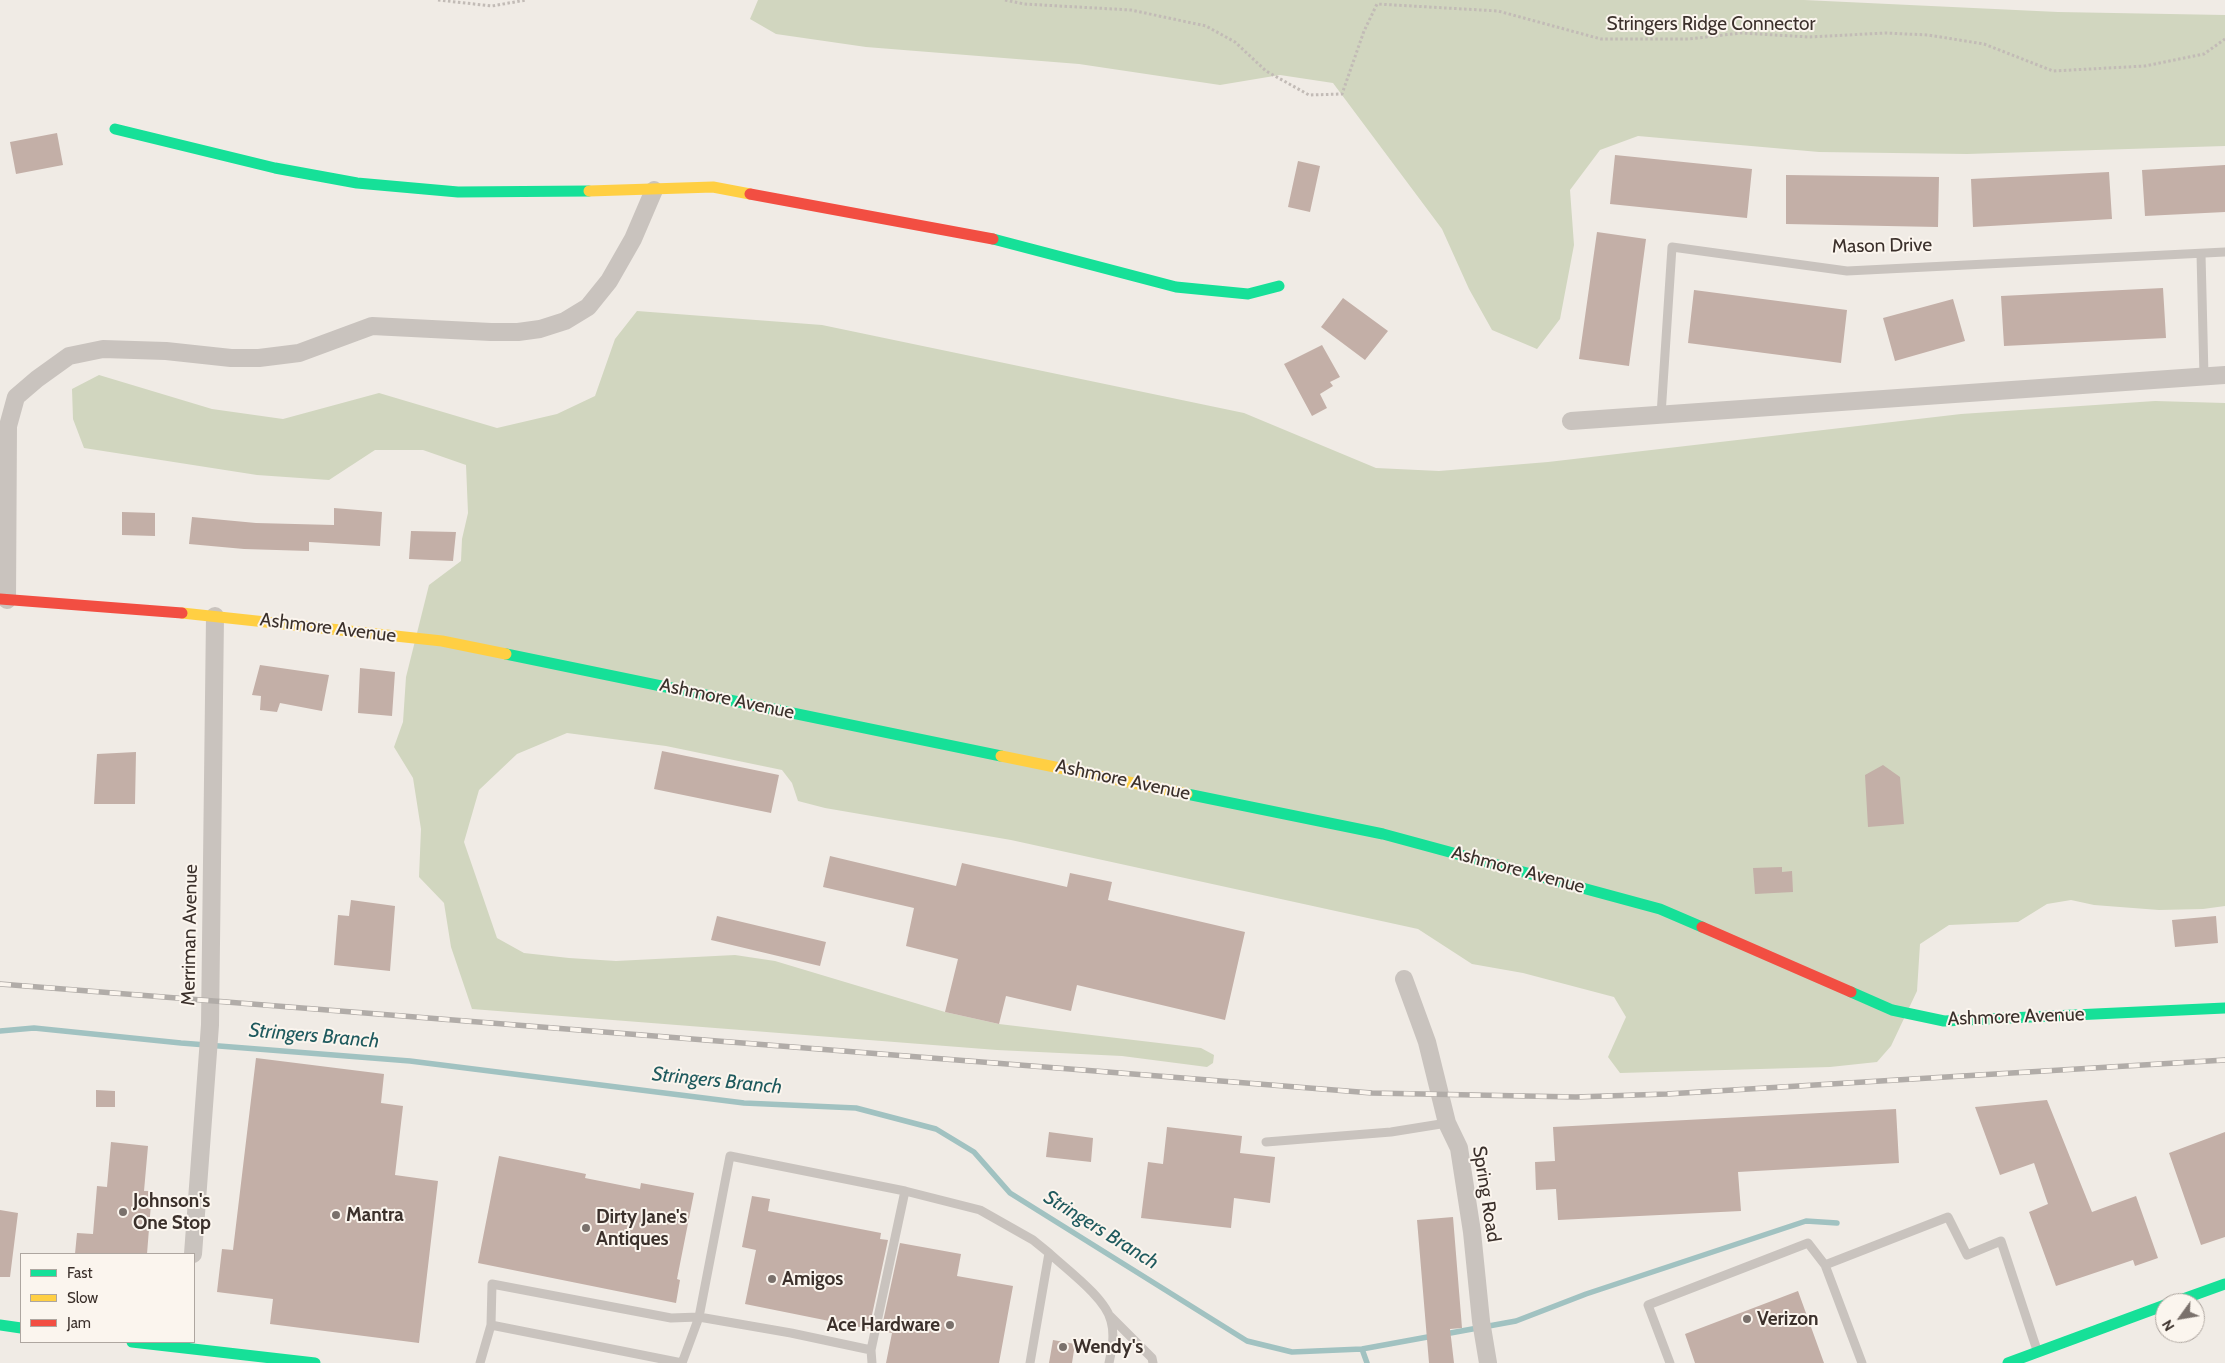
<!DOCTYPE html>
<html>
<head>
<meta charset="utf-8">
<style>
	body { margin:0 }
	#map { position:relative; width:2225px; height:1363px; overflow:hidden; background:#f0ebe5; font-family:Cabin,sans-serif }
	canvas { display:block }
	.legend { position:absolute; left:20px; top:1253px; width:175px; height:90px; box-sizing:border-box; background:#fbf5ee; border:1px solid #aea6a0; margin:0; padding:6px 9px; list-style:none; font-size:15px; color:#3b302b }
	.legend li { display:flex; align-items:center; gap:10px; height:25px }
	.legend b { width:25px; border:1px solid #aea6a0 }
	.north { position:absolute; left:2155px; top:1293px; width:50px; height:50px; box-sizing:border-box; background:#fbf5ee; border:1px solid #aea6a0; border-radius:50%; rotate:238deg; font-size:14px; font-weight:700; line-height:20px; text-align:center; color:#3b302b }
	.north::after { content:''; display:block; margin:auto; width:18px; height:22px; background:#7a716c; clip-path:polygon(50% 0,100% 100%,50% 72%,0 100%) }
</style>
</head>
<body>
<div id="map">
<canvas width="2225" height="1363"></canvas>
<ul class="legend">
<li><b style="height:6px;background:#16e098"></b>Fast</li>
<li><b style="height:6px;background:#ffcf43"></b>Slow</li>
<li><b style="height:6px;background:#f24e42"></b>Jam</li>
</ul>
<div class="north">N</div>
</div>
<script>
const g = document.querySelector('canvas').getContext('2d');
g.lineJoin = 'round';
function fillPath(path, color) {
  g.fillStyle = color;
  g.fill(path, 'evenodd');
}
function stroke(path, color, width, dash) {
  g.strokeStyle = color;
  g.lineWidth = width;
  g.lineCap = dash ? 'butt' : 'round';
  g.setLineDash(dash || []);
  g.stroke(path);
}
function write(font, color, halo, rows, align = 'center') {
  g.font = font + ' Cabin,sans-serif';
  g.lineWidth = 4;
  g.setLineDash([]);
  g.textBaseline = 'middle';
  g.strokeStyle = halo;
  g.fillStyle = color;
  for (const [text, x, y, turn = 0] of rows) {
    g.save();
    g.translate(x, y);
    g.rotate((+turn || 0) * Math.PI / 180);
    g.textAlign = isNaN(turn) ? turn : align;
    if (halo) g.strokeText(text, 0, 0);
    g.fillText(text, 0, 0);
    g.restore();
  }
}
fillPath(new Path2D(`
	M758 0H1804L2058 12 2225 15V146L1967 154 1819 152 1638 136 1600 150 1570 190 1574 245 1560 319 1537 349 1492 330 1469 289 1442 229 1333 83 1280 75 1220 85 1079 64 866 47 776 34 750 19Z
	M637 311 822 325 1244 413 1376 468 1439 471 1548 462 1961 414 2155 401 2225 403V906L2203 909 2159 910 2094 905 2071 900 2047 904 2018 922 1949 925 1920 944 1917 991 1891 1046 1877 1062 1830 1067 1620 1073 1608 1057 1626 1017 1614 997 1523 973 1472 964 1418 929 1011 840 825 808 798 801 792 783 782 770 666 746 567 733 517 754 479 790 464 842 497 938 524 953 569 958 616 961 735 955 775 961 945 1012 999 1024 1201 1048 1214 1055 1213 1063 1207 1067 1122 1056 997 1050 472 1009 451 947 444 903 419 877 421 829 413 778 394 747 403 722 406 677 429 585 461 561 462 539 468 513 466 465 423 450H375L329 480 257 475 84 448 73 419 72 389 99 375 212 409 283 419 379 393 497 428 557 414 595 396 615 339Z`), '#d1d6bf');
stroke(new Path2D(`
	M0 1031 34 1028 181 1043 410 1061 744 1103 856 1108 936 1129 974 1152 1010 1193 1247 1341 1292 1352 1362 1349 1433 1336
	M1445 1334 1516 1321 1586 1294 1806 1221 1837 1223
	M1362 1349 1367 1363`), '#a1c2c1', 5.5);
fillPath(new Path2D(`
	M57 133 63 165 16 174 10 142Z
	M1615 155 1752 169 1747 218 1610 204Z
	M1298 161 1320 166 1310 212 1288 207Z
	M2225 165V212L2145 216 2142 170Z
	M2109 172 2112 219 1973 227 1971 179Z
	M1786 175 1939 177 1938 227 1786 224Z
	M1597 232 1646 239 1629 366 1579 359Z
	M2163 288 2166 338 2004 346 2001 296Z
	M1694 290 1847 310 1841 363 1688 343Z
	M1343 298 1388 331 1365 360 1321 327Z
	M1953 299 1965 341 1895 361 1883 318Z
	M1322 345 1340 377 1330 382 1333 386 1320 394 1327 408 1312 416 1284 364Z
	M334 508 382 512 380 546 309 542V551L244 549 189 544 192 517 256 523 334 525Z
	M122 512 155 513V536L122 535Z
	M411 531 456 532 453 561 409 559Z
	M260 665 329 675 322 711 280 703 277 712 260 710 261 696 252 695Z
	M360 668 395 672 392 716 358 713Z
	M662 751 779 775 771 813 654 789Z
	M136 752 135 804H94L97 754Z
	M1883 765 1900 777 1904 824 1868 827 1865 775Z
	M830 856 956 886 962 863 1067 887 1070 873 1112 882 1108 900 1245 932 1225 1020 1077 985 1071 1011 1006 996 999 1024 945 1012 958 959 906 946 914 908 823 887Z
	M1782 867V872L1792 871 1793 892 1755 894 1753 868Z
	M351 900 395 906 390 971 334 965 338 915 349 916Z
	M717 916 826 942 820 966 711 940Z
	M2216 916 2218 943 2175 947 2172 920Z
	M256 1058 384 1074 381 1103 403 1106 395 1175 438 1181 419 1343 270 1324 273 1299 217 1292 222 1249 233 1250Z
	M96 1090 115 1091V1107H96Z
	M2047 1100 2092 1212 2136 1196 2158 1258 2135 1266 2133 1260 2056 1286 2029 1212 2048 1204 2034 1163 2000 1175 1975 1107Z
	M1896 1109 1899 1163 1738 1172 1741 1211 1558 1220 1556 1189 1536 1190 1535 1162 1555 1161 1553 1127Z
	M1167 1127 1242 1136 1240 1153 1275 1157 1270 1203 1234 1198 1231 1228 1141 1218 1148 1162 1163 1164Z
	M1049 1132 1093 1138 1091 1162 1046 1157Z
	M2225 1132V1237L2201 1245 2169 1153Z
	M111 1142 148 1146 144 1191H152L147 1254H75L77 1233 93 1234 97 1186 107 1187Z
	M499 1156 586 1174 585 1178 640 1189 641 1183 694 1193 677 1279 680 1280 676 1303 478 1263Z
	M752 1196 770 1199 768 1211 881 1233 880 1239 888 1240 869 1329 745 1304 756 1250 742 1247Z
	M0 1210 18 1213 10 1277H0Z
	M1453 1217 1462 1328 1450 1329 1454 1363H1429L1417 1220Z
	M900 1243 961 1254 957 1276 1013 1286 999 1363H886L892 1333 881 1331Z
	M1798 1291 1824 1363H1695L1685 1334Z
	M1053 1340 1075 1344 1072 1363H1049Z`), '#c3afa7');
stroke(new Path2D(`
	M438 0 492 6 526 0
	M1005 0 1024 4 1131 10 1206 26 1235 42 1266 71 1309 95 1342 94 1364 31 1377 4 1498 11 1601 39H1689L1741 33 1809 37 1886 33 1928 35 1984 44 2053 71 2145 66 2204 54 2225 39`), '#c2bbb6', 3, [2.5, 2.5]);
stroke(new Path2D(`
	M2201 254 2204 376
	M1661 415 1672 247 1847 271 2225 252
	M1266 1142 1391 1132 1447 1123
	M1049 1253C1066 1269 1106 1298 1111 1321 1115 1335 1112 1349 1109 1363
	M1825 1265 1948 1217 1967 1255 2001 1241 2037 1350
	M1110 1316 1152 1358 1153 1363
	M491 1325 682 1363
	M871 1350 791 1333 699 1317 730 1156 905 1191 980 1210 1033 1240 1049 1253 1030 1363
	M480 1363 491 1325 492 1284 671 1318 699 1317 682 1363
	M872 1363 871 1350 905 1191
	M1670 1363 1648 1305 1808 1243 1825 1265 1862 1363`), '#c9c3be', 9);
stroke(new Path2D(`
	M1571 421 2225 375
	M7 600 8 426 16 397 37 379 69 356 103 349 166 351 231 358H259L299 353 372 326 491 332H518L540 329 565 321 588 307 609 281 633 239 654 190
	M1404 979 1427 1042 1447 1123 1459 1148 1472 1232 1481 1321 1488 1363
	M193 1254 210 1025 215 616`), '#c9c3be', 18);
stroke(new Path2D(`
	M115 129 275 168 357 183 458 192 589 191
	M993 239 1176 287 1248 294 1279 286
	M506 654 1001 756
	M1187 794 1383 834 1660 909 1702 927
	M1851 992 1892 1010 1944 1021 2225 1008
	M2172 1303 2225 1284
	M0 1325 21 1328
	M132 1342 315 1363
	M2008 1363 2165 1305`), '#16e098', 11);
stroke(new Path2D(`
	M589 191 713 187 750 194
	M182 613 442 641 506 654
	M1001 756 1187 794`), '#ffcf43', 11);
stroke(new Path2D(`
	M750 194 993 239
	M0 599 182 613
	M1702 927 1851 992`), '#f24e42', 11);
const rail = new Path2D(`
	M0 984 1372 1093 1576 1097 1667 1094 2225 1060`);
stroke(rail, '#b1aca8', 5.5);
stroke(rail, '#fbf5ee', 4, [11]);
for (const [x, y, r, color] of [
	[123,1212,5,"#7a716c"],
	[336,1215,5,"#7a716c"],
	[586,1228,5,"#7a716c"],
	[772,1279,5,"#7a716c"],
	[1747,1319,5,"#7a716c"],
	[950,1325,5,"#7a716c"],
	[1063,1347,5,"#7a716c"]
]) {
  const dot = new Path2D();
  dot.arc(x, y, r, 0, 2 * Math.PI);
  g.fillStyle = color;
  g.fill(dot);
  stroke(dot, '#fbf5ee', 2);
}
write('19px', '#3b302b', '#fbf5ee', [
	["Stringers Ridge Connector",1711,24],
	["Mason Drive",1882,246,-1],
	["Ashmore Avenue",328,628,7],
	["Ashmore Avenue",727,699,12],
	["Ashmore Avenue",1123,780,12],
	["Ashmore Avenue",1518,870,15],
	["Merriman Avenue",190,935,-89],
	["Ashmore Avenue",2016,1017,-2],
	["Spring Road",1486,1194,81]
]);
write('bold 19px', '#3b302b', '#fbf5ee', [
	["Johnson's",133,1201],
	["One Stop",133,1223],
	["Mantra",346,1215],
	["Dirty Jane's",596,1217],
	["Antiques",596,1239],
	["Amigos",782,1279],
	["Verizon",1757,1319],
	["Ace Hardware",940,1325,"right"],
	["Wendy's",1073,1347]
], 'left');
write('italic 20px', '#1f5a5e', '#fbf5ee', [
	["Stringers Branch",314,1036,5],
	["Stringers Branch",717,1081,6],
	["Stringers Branch",1101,1230,32]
]);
</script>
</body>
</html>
